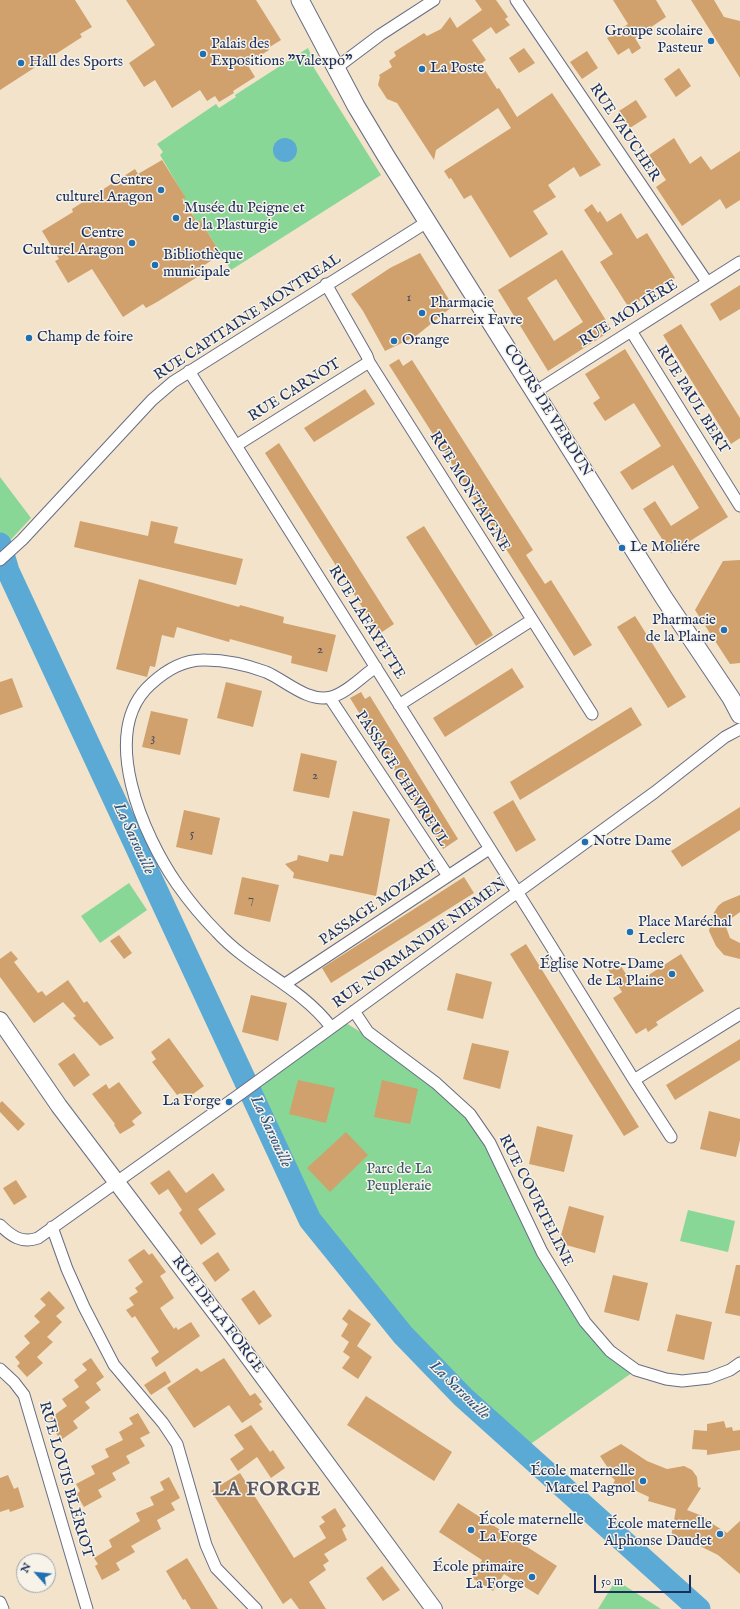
<!DOCTYPE html>
<html>
<head>
<meta charset="utf-8">
<style>
	body { margin:0 }
	#map { position:relative; width:740px; height:1609px; overflow:hidden; background:#f2e3ca; font-family:"IM FELL English",serif }
	canvas { display:block }
	.north { position:absolute; left:16px; top:1553px; width:40px; height:40px; box-sizing:border-box; background:#f7f3e8; border:1px solid #9fa5b1; border-radius:50%; rotate:297deg; font-size:11px; font-weight:700; line-height:16px; text-align:center; color:#1b2f5e }
	.north::after { content:''; display:block; margin:auto; width:14px; height:18px; background:#1f6fb2; clip-path:polygon(50% 0,100% 100%,50% 72%,0 100%) }
	.scale { position:absolute; left:594px; top:1575px; width:97px; height:18px; box-sizing:border-box; border:2px solid #1b2f5e; border-top:0; padding-left:5px; font-size:12px; line-height:14px; white-space:nowrap; color:#1b2f5e; -webkit-text-stroke:3px #f7f3e8; paint-order:stroke }
</style>
</head>
<body>
<div id="map">
<canvas width="740" height="1609"></canvas>
<div class="north">N</div>
<div class="scale">50 m</div>
</div>
<script>
const g = document.querySelector('canvas').getContext('2d');
g.lineJoin = 'round';
function fillPath(path, color) {
  g.fillStyle = color;
  g.fill(path, 'evenodd');
}
function stroke(path, color, width, dash) {
  g.strokeStyle = color;
  g.lineWidth = width;
  g.lineCap = dash ? 'butt' : 'round';
  g.setLineDash(dash || []);
  g.stroke(path);
}
function write(font, color, halo, rows, align = 'center') {
  g.font = font + ' "IM FELL English",serif';
  g.lineWidth = 3;
  g.setLineDash([]);
  g.textBaseline = 'middle';
  g.strokeStyle = halo;
  g.fillStyle = color;
  for (const [text, x, y, turn = 0] of rows) {
    g.save();
    g.translate(x, y);
    g.rotate((+turn || 0) * Math.PI / 180);
    g.textAlign = isNaN(turn) ? turn : align;
    if (halo) g.strokeText(text, 0, 0);
    g.fillText(text, 0, 0);
    g.restore();
  }
}
fillPath(new Path2D(`
	M308 48 314 61V68L381 175 231 270 200 220 197 222 183 199 185 197 160 155 163 152 157 144 216 104 219 108 236 97 235 95Z
	M0 477 31 518 4 547 0 536Z
	M129 883 147 910 100 943 81 916Z
	M341 1020 395 1053 470 1114 585 1322 636 1370 522 1450 463 1397 403 1335 310 1220 282 1160 258 1081Z
	M688 1210 735 1221 728 1252 680 1241Z
	M616 1580 661 1609H598Z`), '#88d796');
fillPath(new Path2D(`
	M273 150a12 12 0 1 1 24 0a12 12 0 1 1-24 0Z`), '#5aaad5');
stroke(new Path2D(`
	M0 544 8 571 310 1220 403 1335 463 1397 699 1609`), '#5aaad5', 23);
fillPath(new Path2D(`
	M0 0H75L92 27 80 34 82 37 0 90Z
	M126 0H256L281 40 268 48 269 50 247 64 255 77 233 91 234 93 219 102 215 96 207 101 200 90 172 108 155 80 144 87 129 63 155 45Z
	M475 0H496L508 17 505 19 510 25 496 34 491 27 472 40 486 60 481 64 497 89 499 88 517 117 552 93 601 165 580 177 574 167 548 185 556 197 533 211 548 234 510 258 471 195 464 199 451 178 449 179 444 171 511 128 498 108 436 150 434 160 397 103 387 99 378 85 380 77 379 75 392 67 389 61 396 56 394 52 424 33 427 36 441 29 450 17 457 28 482 10Z
	M613 0H656L666 17 635 38 641 48 632 54 629 48 618 55 607 38 628 24Z
	M691 0H714L724 17 740 21V78Z
	M524 48 535 63 519 73 509 58Z
	M587 51 598 68 582 79 570 62Z
	M679 68 691 86 676 97 664 79Z
	M636 100 647 117 630 128 619 111Z
	M674 138 690 164 701 156 711 170 740 151V200L726 209 720 199 682 226 656 187 666 180 649 155Z
	M162 160 186 198 182 199 197 222 200 220 221 254 203 266 207 271 157 302 146 308 143 304 123 317 92 269 68 283 55 261 59 259 42 231 73 212 72 209 135 169 138 174Z
	M592 204 598 213 600 211 607 222 621 213 637 239 647 233 675 278 629 308 600 262 613 254 584 210Z
	M562 250 612 330 548 371 498 290ZM556 279 583 322 554 341 527 298Z
	M420 253 453 306 416 336 385 351 363 311 351 294 390 268Z
	M740 285V309L720 321 710 304Z
	M681 324 740 418V438L731 444 663 335Z
	M625 349 728 517 671 553 643 509 655 501 671 526 699 508 673 465 632 490 620 472 661 446 634 403 605 421 593 403 600 398 585 374Z
	M399 359 403 366 412 360 533 550 526 555 545 584 551 580 592 645 574 656 389 365Z
	M365 389 375 404 314 442 304 428Z
	M279 443 394 624 379 634 265 453Z
	M80 521 148 536 151 521 178 527 174 543 243 559 236 585 74 547Z
	M424 526 493 635 476 646 406 537Z
	M740 560V663L730 664 695 610 723 561Z
	M139 579 239 607 240 605 284 617 283 623 336 635 327 672 291 663 292 656 230 639 229 642 177 627 174 638 162 635 155 667 150 666 147 677 116 669Z
	M635 616 686 697 668 708 617 627Z
	M512 668 524 687 445 737 433 718Z
	M12 678 23 707 0 715V682Z
	M226 682 262 691 253 727 217 718Z
	M361 692 365 699 370 696 458 839 443 849 350 698Z
	M631 707 642 725 520 800 510 782Z
	M151 711 188 719 180 755 142 747Z
	M301 753 337 761 329 798 293 791Z
	M513 800 536 840 516 852 493 812Z
	M740 807V830L682 867 671 851Z
	M184 810 220 818 212 855 176 847Z
	M353 811 390 819 376 896 293 878 294 873 285 864 297 860 298 855 328 862 330 854 343 856Z
	M242 877 279 885 270 922 234 914Z
	M464 877 474 893 331 983 322 968Z
	M740 895V912L729 920 726 927 730 938 740 943V959L724 955 716 946 709 931 712 916 718 906 723 902Z
	M119 935 132 953 124 959 110 941Z
	M526 944 639 1127 624 1136 510 954Z
	M11 951 18 959 14 962 38 993 42 991 46 996 68 980 84 1003 87 1001 114 1038 100 1046 73 1018 76 1016 63 1002 34 1023 0 977V959Z
	M681 954 704 991 656 1022 658 1025 648 1032 646 1028 636 1034 613 998 622 992 606 966 617 960 633 985Z
	M456 973 492 982 483 1019 447 1010Z
	M251 995 287 1003 278 1041 242 1032Z
	M169 1038 204 1086 186 1099 181 1093 177 1095 152 1062 156 1059 151 1052Z
	M740 1039V1060L675 1100 666 1085Z
	M472 1043 509 1051 500 1089 463 1079Z
	M74 1053 90 1075 74 1087 58 1064Z
	M298 1080 335 1088 326 1123 289 1114Z
	M382 1080 418 1089 410 1124 374 1117Z
	M119 1082 142 1113 132 1121 135 1125 120 1134 114 1125 115 1124 92 1094 106 1084 109 1089Z
	M2 1101 25 1124 18 1131 0 1112V1103Z
	M709 1111 740 1119V1140L736 1157 700 1149Z
	M537 1126 573 1135 564 1172 529 1164Z
	M346 1132 368 1155 330 1192 307 1168Z
	M169 1170 186 1193 213 1173 225 1190 198 1209 216 1234 201 1245 179 1213 182 1210 168 1189 159 1195 150 1183Z
	M16 1180 27 1197 14 1205 3 1188Z
	M569 1206 604 1216 595 1253 559 1243Z
	M144 1249 149 1255 152 1253 166 1272 160 1276 174 1298 160 1308 165 1316 174 1329 176 1327 178 1330 191 1322 200 1336 156 1367 151 1358 159 1352 135 1316 132 1318 126 1310 134 1305 129 1298 138 1292 135 1288 143 1282 128 1260Z
	M218 1252 230 1270 215 1282 202 1263Z
	M736 1265H740V1316L725 1313Z
	M613 1275 648 1283 639 1321 604 1312Z
	M254 1290 272 1316 259 1325 241 1299Z
	M49 1291 65 1308 56 1316 62 1322 47 1337 53 1342 37 1357 43 1363 27 1377 17 1366 20 1363 15 1357 30 1343 24 1336 40 1322 34 1316 46 1305 40 1299Z
	M349 1309 371 1324 357 1346 372 1357 358 1379 342 1368 350 1357 343 1352 349 1342 341 1336 348 1324 342 1319Z
	M676 1314 712 1322 704 1360 667 1351Z
	M91 1358 104 1377 96 1383 101 1390 85 1402 90 1408 73 1421 78 1428 61 1440 52 1428 55 1425 50 1418 67 1406 62 1399 79 1387 74 1380 87 1370 82 1364Z
	M224 1358 250 1396 255 1393 262 1402 259 1404 263 1409 242 1423 229 1405 194 1428 167 1388 197 1368 201 1372Z
	M165 1371 171 1382 151 1395 144 1385Z
	M366 1396 452 1452 434 1481 347 1425Z
	M138 1413 150 1433 140 1438 145 1446 126 1456 130 1463 112 1473 116 1480 98 1490 102 1497 84 1507 76 1494 80 1491 76 1484 95 1474 91 1466 109 1457 105 1449 123 1440 119 1432 133 1424 129 1418Z
	M724 1421 726 1428 732 1427 733 1431 740 1430V1450L707 1455V1450L692 1449 694 1430 707 1431V1424Z
	M251 1425 270 1452 273 1450 285 1468 271 1478 257 1457 238 1471 230 1459 244 1449 234 1435Z
	M621 1444 647 1461 667 1469 684 1466 692 1470 697 1477 698 1487 701 1488 687 1510 705 1517V1519L727 1533 740 1521V1574L718 1555 688 1540 671 1537 676 1509 648 1501 649 1497 632 1489 630 1493 613 1484 615 1480 608 1474 610 1471 600 1456Z
	M240 1473 294 1558 326 1538 319 1526 325 1522 321 1517 335 1508 346 1526 342 1529 347 1540 324 1554 329 1561 323 1565 326 1570 309 1582 326 1609H299L291 1598 283 1604 211 1491Z
	M8 1475 14 1489 18 1487 24 1507 10 1512 9 1509 0 1512V1478Z
	M169 1477 180 1498 171 1503 175 1510 157 1520 161 1529 131 1546 135 1552 116 1563 120 1570 102 1580 95 1566 98 1564 94 1558 112 1547 109 1540 140 1521 136 1513 154 1505 150 1497 164 1490 160 1482Z
	M458 1503 557 1566 538 1595 504 1574 493 1591 472 1578 482 1560 439 1532Z
	M187 1558 201 1581 218 1609H191L185 1599 183 1600 166 1571Z
	M382 1566 400 1590 383 1601 366 1578Z`), '#d0a16c');
const minor = new Path2D(`
	M516 0 707 282
	M336 68 380 35 434 0
	M326 284 367 356 369 362 592 714
	M631 331 740 506
	M189 371 533 917 634 1080 671 1137
	M535 392 740 262
	M237 445 369 362
	M0 560 22 540 152 400 173 382 427 222
	M330 698 448 876
	M399 705 532 620
	M285 984 489 849
	M354 1011 368 1032 436 1083 470 1114 490 1143 542 1252 585 1322 610 1351 636 1370 666 1379 682 1381 709 1378 730 1370 740 1363
	M331 1027C300 986 251 969 217 932 202 917 189 901 177 884 144 837 97 732 151 684 166 670 185 659 206 660 226 660 247 665 266 672 285 680 308 703 331 697 347 693 362 676 376 667
	M634 1080 740 1014
	M0 1225C11 1236 22 1244 38 1238L243 1092 655 792 725 737 740 729
	M52 1227 67 1269 84 1307 114 1365 163 1423 177 1444 206 1545 216 1568 256 1609
	M0 1369 14 1382 24 1395 87 1609
	M0 1602 3 1609`);
const secondary = new Path2D(`
	M0 1020 59 1106 227 1328 434 1609`);
const primary = new Path2D(`
	M300 0 356 106 386 156 664 598 731 698 740 715`);
stroke(minor, '#666e84', 13);
stroke(secondary, '#666e84', 18);
stroke(primary, '#666e84', 19);
stroke(minor, '#fff', 11);
stroke(secondary, '#fff', 16);
stroke(primary, '#fff', 17);
for (const [x, y, r, color] of [
	[711,41,4,"#1f6fb2"],
	[203,54,4,"#1f6fb2"],
	[21,63,4,"#1f6fb2"],
	[422,69,4,"#1f6fb2"],
	[161,190,4,"#1f6fb2"],
	[176,218,4,"#1f6fb2"],
	[132,243,4,"#1f6fb2"],
	[155,265,4,"#1f6fb2"],
	[422,313,4,"#1f6fb2"],
	[29,338,4,"#1f6fb2"],
	[394,341,4,"#1f6fb2"],
	[622,548,4,"#1f6fb2"],
	[724,630,4,"#1f6fb2"],
	[585,842,4,"#1f6fb2"],
	[630,932,4,"#1f6fb2"],
	[672,974,4,"#1f6fb2"],
	[229,1102,4,"#1f6fb2"],
	[643,1481,4,"#1f6fb2"],
	[471,1530,4,"#1f6fb2"],
	[720,1534,4,"#1f6fb2"],
	[532,1577,4,"#1f6fb2"]
]) {
  const dot = new Path2D();
  dot.arc(x, y, r, 0, 2 * Math.PI);
  g.fillStyle = color;
  g.fill(dot);
  stroke(dot, '#f7f3e8', 1.5);
}
write('13px', '#484c62', null, [
	["1",409,298],
	["2",320,650],
	["3",153,738],
	["2",315,776],
	["5",192,834],
	["7",251,900]
]);
write('15px', '#1b2f5e', '#f7f3e8', [
	["Groupe scolaire",703,32,"right"],
	["Pasteur",703,49,"right"],
	["Palais des",211,45],
	["Expositions \"Valexpo\"",211,62],
	["Hall des Sports",29,63],
	["La Poste",430,69],
	["Centre",153,181,"right"],
	["culturel Aragon",153,198,"right"],
	["Musée du Peigne et",184,209],
	["de la Plasturgie",184,226],
	["Centre",124,234,"right"],
	["Culturel Aragon",124,251,"right"],
	["Bibliothèque",163,256],
	["municipale",163,273],
	["Pharmacie",430,304],
	["Charreix Favre",430,321],
	["Champ de foire",37,338],
	["Orange",402,341],
	["Le Moliére",630,548],
	["Pharmacie",716,621,"right"],
	["de la Plaine",716,638,"right"],
	["Notre Dame",593,842],
	["Place Maréchal",638,923],
	["Leclerc",638,940],
	["Église Notre-Dame",664,965,"right"],
	["de La Plaine",664,982,"right"],
	["La Forge",221,1102,"right"],
	["École maternelle",635,1472,"right"],
	["Marcel Pagnol",635,1489,"right"],
	["École maternelle",479,1521],
	["La Forge",479,1538],
	["École maternelle",712,1525,"right"],
	["Alphonse Daudet",712,1542,"right"],
	["École primaire",524,1568,"right"],
	["La Forge",524,1585,"right"]
], 'left');
write('15px', '#1b2f5e', '#f7f3e8', [
	["RUE VAUCHER",624,133,56],
	["RUE MOLIÈRE",629,314,-32],
	["RUE CAPITAINE MONTREAL",248,318,-33],
	["RUE CARNOT",295,391,-32],
	["RUE PAUL BERT",692,400,58],
	["COURS DE VERDUN",547,411,58],
	["RUE MONTAIGNE",469,492,58],
	["RUE LAFAYETTE",366,623,58],
	["PASSAGE CHEVREUL",401,779,57],
	["PASSAGE MOZART",379,904,-34],
	["RUE NORMANDIE NIEMEN",420,944,-36],
	["RUE COURTELINE",535,1201,63],
	["RUE DE LA FORGE",217,1315,53],
	["RUE LOUIS BLÉRIOT",65,1480,74]
]);
write('15px', '#36596c', '#f7f3e8', [
	["Parc de La",399,1170],
	["Peupleraie",399,1187]
]);
write('italic 16px', '#2e5482', '#f7f3e8', [
	["La Sarsouille",133,839,65],
	["La Sarsouille",270,1132,65],
	["La Sarsouille",459,1391,44]
]);
g.letterSpacing = '1px';
write('bold 19px', '#5a5763', '#f7f3e8', [
	["LA FORGE",267,1491]
]);
g.letterSpacing = '0px';
</script>
</body>
</html>
